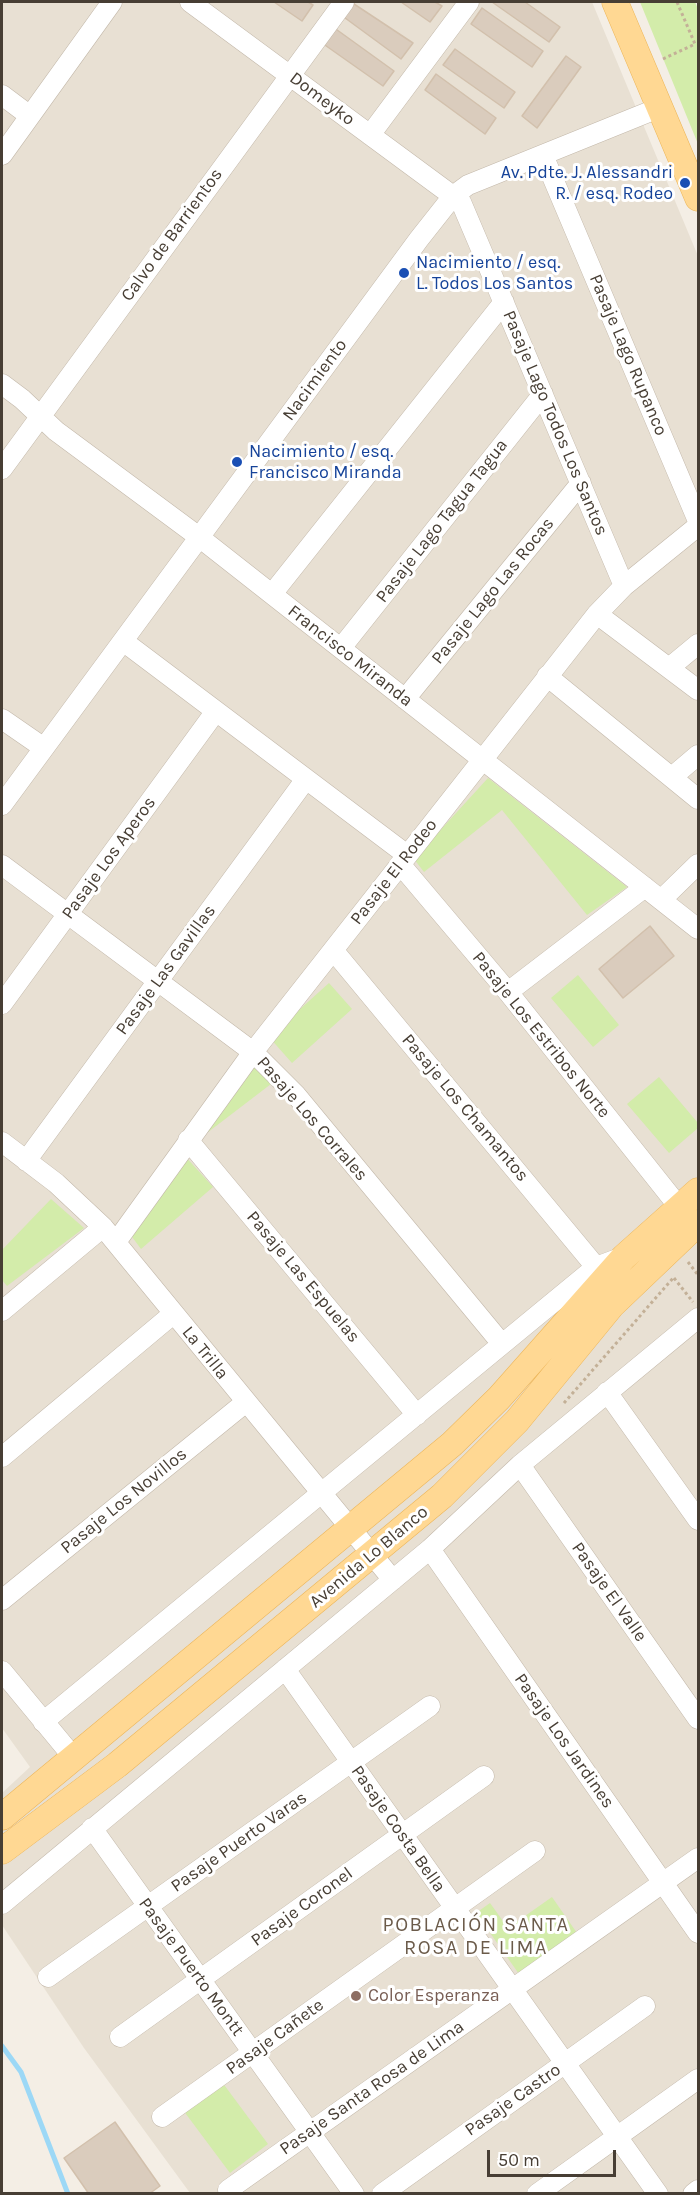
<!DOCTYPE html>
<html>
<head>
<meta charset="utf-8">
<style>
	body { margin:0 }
	#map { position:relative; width:700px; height:2195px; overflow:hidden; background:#f4eee5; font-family:Karla,sans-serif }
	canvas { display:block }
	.frame { position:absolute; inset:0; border:3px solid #473e34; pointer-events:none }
	.scale { position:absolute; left:487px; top:2150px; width:129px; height:27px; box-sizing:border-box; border:3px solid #473e34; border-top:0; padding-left:8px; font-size:18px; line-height:21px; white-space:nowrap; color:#473e34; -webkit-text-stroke:4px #fff; paint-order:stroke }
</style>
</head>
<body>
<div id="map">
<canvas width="700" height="2195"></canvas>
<div class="frame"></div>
<div class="scale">50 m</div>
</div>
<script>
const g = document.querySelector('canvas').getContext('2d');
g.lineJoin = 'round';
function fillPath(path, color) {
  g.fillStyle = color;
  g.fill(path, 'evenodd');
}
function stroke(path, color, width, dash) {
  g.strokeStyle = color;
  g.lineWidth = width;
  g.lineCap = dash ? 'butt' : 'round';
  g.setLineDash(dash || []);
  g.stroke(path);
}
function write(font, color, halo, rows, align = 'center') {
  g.font = font + ' Karla,sans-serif';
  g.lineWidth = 6;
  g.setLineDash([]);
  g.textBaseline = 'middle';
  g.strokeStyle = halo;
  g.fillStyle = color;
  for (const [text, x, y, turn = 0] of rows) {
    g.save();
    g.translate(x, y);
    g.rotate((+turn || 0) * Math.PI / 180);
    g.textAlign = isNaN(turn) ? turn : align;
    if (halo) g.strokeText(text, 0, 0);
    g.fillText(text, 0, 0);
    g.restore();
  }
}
fillPath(new Path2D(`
	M2 2H592L698 256V2193H190L84 2048 2 1925V1793L30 1767 2 1728Z`), '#e8e0d3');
fillPath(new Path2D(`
	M640 2H695L698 9V144Z
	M488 778 627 887 587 915 502 810 424 872 414 859Z
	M578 975 619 1025 593 1047 551 998Z
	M329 983 352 1009 292 1063 269 1037Z
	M253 1066 271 1084 203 1136Z
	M659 1077 698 1123V1128L669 1153 627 1104Z
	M184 1155 213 1187 141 1249 127 1230Z
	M51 1199 84 1228 7 1286 2 1280V1250Z
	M552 1897 577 1933 519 1974 476 1913 490 1903 508 1928Z
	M222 2082 268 2144 230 2173 183 2110Z`), '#d3ecaa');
stroke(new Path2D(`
	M2 2046 21 2072 68 2194`), '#9cd8f6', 5);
const building = new Path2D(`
	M274 2H308L313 5 302 21Z
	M351 2 413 43 401 59 341 15Z
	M401 2H435L442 6 430 22Z
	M492 2H525L560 27 549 42Z
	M482 8 543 51 532 67 471 24Z
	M333 27 394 71 383 86 322 43Z
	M455 49 515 92 504 108 443 65Z
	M566 56 581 67 537 128 522 116Z
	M436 74 496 118 485 134 425 90Z
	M650 926 674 956 623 998 599 969Z
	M115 2122 160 2186 149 2194H89L64 2158Z`);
fillPath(building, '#daccbd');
stroke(building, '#d2c0ac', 1.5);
const minor = new Path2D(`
	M190 2 461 202 624 586
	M2 95 30 116
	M370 135 469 2
	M2 155 112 2
	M543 155 698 521
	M2 384 22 399 56 431 199 537 698 929
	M2 469 344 2
	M272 594 504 302
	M597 614 698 690
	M123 641 407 855
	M341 648 543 394
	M669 668 698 644
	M547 676 698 799
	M405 699 581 483
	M2 719 44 748
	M672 777 698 755
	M2 805 419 239 453 196 468 185 661 107
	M400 864 508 992 679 1207
	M2 865 253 1052 296 1095 502 1344
	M661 900 698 864
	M333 950 596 1267
	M508 992 645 887
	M2 1004 216 711
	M188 1140 417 1415
	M2 1142 56 1183 103 1227 393 1580
	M26 1161 306 779
	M116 1242 253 1052 597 614 624 586 698 526
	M2 1311 103 1227
	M607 1392 698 1520
	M2 1457 173 1314
	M520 1465 698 1719
	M430 1549 698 1933
	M2 1600 246 1402
	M285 1669 658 2194
	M2 1671 74 1758
	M43 1722 596 1267 623 1257
	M92 1828 354 2194
	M2 1904 430 1549 520 1465 698 1318
	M48 1977 430 1706
	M120 2037 484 1776
	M162 2117 535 1851
	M228 2190 698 1858
	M382 2194 645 2006
	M537 2194 698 2079
	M693 2194 698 2190`);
const major = new Path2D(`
	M615 2 698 198
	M2 1817 452 1444 499 1398 624 1257 698 1191
	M2 1851 117 1765 442 1496 517 1421 612 1305 698 1223`);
stroke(minor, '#c3b8aa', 21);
stroke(major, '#edb65a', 27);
stroke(new Path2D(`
	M663 59 695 44 677 2
	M688 1262 698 1275
	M674 1278 693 1302
	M564 1403 674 1277`), '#c3b097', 3, [3, 3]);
stroke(minor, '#fff', 20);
stroke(major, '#ffd893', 26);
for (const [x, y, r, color] of [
	[685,183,6,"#1a4fb4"],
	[404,273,6,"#1a4fb4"],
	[237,462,6,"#1a4fb4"],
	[356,1996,6,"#8d6e63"]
]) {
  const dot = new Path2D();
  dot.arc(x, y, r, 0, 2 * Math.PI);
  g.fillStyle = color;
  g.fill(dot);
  stroke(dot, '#fff', 2);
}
write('18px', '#473e34', '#fff', [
	["Domeyko",322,99,37],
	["Calvo de Barrientos",172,235,-54],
	["Pasaje Lago Rupanco",628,355,67],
	["Nacimiento",315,380,-54],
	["Pasaje Lago Todos Los Santos",555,423,67],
	["Pasaje Lago Tagua Tagua",442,521,-52],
	["Pasaje Lago Las Rocas",493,591,-51],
	["Francisco Miranda",350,656,38],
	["Pasaje Los Aperos",109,858,-54],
	["Pasaje El Rodeo",394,872,-52],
	["Pasaje Las Gavillas",166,970,-54],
	["Pasaje Los Estribos Norte",541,1035,51],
	["Pasaje Los Chamantos",465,1108,50],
	["Pasaje Los Corrales",312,1119,49],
	["Pasaje Las Espuelas",303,1277,50],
	["La Trilla",205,1353,51],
	["Pasaje Los Novillos",124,1501,-39],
	["Avenida Lo Blanco",369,1557,-40],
	["Pasaje El Valle",609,1592,55],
	["Pasaje Los Jardines",564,1741,55],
	["Pasaje Costa Bella",398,1829,55],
	["Pasaje Puerto Varas",239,1842,-35],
	["Pasaje Coronel",302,1907,-36],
	["Pasaje Puerto Montt",191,1967,54],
	["Pasaje Cañete",275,2037,-36],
	["Pasaje Santa Rosa de Lima",372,2088,-35],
	["Pasaje Castro",513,2100,-35]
]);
write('18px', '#164399', '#fff', [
	["Av. Pdte. J. Alessandri",673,173,"right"],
	["R. / esq. Rodeo",673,194,"right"],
	["Nacimiento / esq.",416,263],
	["L. Todos Los Santos",416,284],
	["Nacimiento / esq.",249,452],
	["Francisco Miranda",249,473]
], 'left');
write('18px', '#785e54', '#fff', [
	["Color Esperanza",368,1996]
], 'left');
g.letterSpacing = '1.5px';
write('20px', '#6b5b4a', '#fff', [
	["POBLACIÓN SANTA",476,1925],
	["ROSA DE LIMA",476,1948]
]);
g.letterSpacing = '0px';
</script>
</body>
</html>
